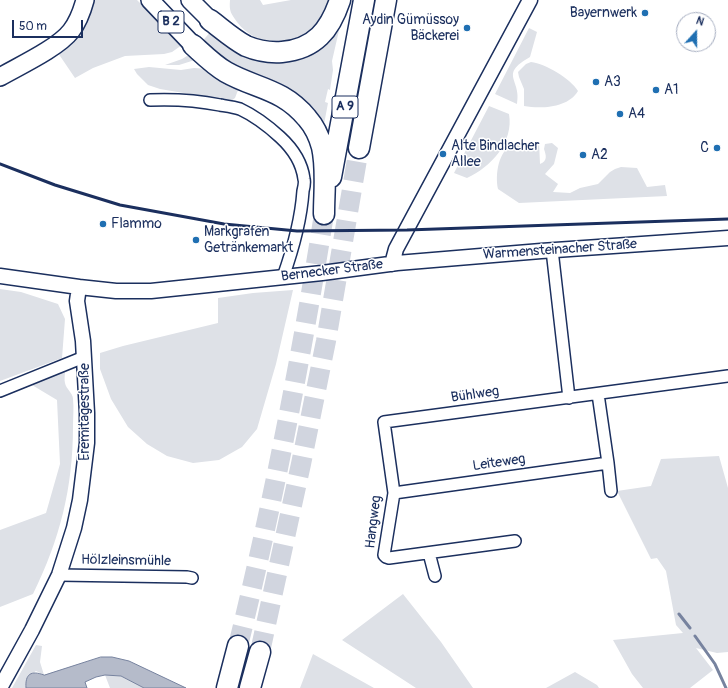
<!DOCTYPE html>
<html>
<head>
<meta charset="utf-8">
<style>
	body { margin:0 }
	#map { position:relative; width:728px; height:688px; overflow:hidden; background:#fff; font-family:Pangolin,sans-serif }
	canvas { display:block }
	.north { position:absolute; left:676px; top:12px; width:40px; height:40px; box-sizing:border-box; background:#fff; border:1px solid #a4acbf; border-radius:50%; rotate:21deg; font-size:11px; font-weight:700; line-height:16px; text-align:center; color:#1b2f5e }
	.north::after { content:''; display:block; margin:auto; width:14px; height:18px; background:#1f6fb2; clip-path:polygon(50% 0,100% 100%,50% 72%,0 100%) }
	.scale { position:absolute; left:12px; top:20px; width:71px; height:18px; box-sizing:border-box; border:2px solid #1b2f5e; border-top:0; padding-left:5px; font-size:12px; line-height:14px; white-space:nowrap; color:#1b2f5e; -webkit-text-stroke:3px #fff; paint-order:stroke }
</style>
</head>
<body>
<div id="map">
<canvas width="728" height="688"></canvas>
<div class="north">N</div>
<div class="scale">50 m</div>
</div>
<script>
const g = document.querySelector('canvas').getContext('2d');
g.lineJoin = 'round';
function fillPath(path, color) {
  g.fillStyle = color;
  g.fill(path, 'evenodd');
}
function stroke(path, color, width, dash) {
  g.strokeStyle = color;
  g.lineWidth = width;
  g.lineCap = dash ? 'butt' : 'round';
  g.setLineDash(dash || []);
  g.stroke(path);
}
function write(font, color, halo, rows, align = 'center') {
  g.font = font + ' Pangolin,sans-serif';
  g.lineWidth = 3;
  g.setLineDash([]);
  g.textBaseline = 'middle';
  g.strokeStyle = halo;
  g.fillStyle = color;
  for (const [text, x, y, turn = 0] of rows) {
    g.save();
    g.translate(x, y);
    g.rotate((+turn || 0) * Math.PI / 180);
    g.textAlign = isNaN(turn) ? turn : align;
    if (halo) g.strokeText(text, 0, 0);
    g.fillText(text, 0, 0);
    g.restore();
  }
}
fillPath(new Path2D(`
	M91 0H137L182 45 172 52 164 54 125 56 93 68 75 78 58 53C81 40 84 25 91 0Z
	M230 0H260L263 5 291 0H334C324 16 321 25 304 35 281 49 253 43 237 22 231 13 229 12 230 0Z
	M346 0 332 61 333 70 330 90 328 89 325 102 328 103 322 135 233 67 200 44 212 30 289 58Z
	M529 28 537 32 530 57C498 75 522 79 517 104L495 94Z
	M192 53 198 59 179 65H165L182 59Z
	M531 62C546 64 570 78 578 91 568 108 541 109 524 106V89L519 77 518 72 526 64Z
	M149 67 181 70 194 68 210 69 240 85 235 98 231 101 160 89 148 85 137 74 134 69Z
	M489 106 509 114C514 142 491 167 467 178L454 173Z
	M539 141 540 164C548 161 546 155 544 149L545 144 552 143 558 148 554 164 545 174 558 184 553 192 570 193 580 188 598 184 610 172 615 169 621 167 637 168 647 187 665 185 667 196 519 203 498 189C495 175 498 150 514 144 524 141 528 147 539 141Z
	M0 289 21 292 58 304 65 319 62 358 0 381Z
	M293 290 276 364 257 429 242 447 219 460 193 463 167 456 147 444 128 427 111 399 100 369V353L123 346 218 323V298L253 293Z
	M65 371C65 375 64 380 65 383 66 389 73 393 73 399 74 408 73 417 73 426 73 488 60 539 33 594L0 607V530L46 513 60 464 57 400 32 385Z
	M719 456 728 488V652L717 653 696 648 713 670 690 688H643L632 674 613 640 683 633 676 625 666 571 657 558 651 559 617 491 651 486 661 459Z
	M403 594 441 642 473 688H416L342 640Z
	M36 645 42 646 40 662 44 675 36 671C29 676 26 679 26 688H12Z
	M313 654 374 688H300Z
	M575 672 597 685 599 688H546Z
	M105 675 121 676 144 688H110Z`), '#dee1e7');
const water = new Path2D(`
	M101 657H112L129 661 186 688H144L121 676 105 675 96 677 85 682 87 688H26C25 674 31 670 44 675Z`);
fillPath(water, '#b5bbca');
stroke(water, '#77839f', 1);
stroke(new Path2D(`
	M679 614 690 628
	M695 636 715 664 726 688`), '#77839f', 3);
stroke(new Path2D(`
	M238 646C273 503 301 360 324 214
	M260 652 301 464 326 341 359 148`), '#d1d5df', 20, [20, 10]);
const minor = new Path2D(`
	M150 100C174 99 195 100 220 105 226 106 234 107 240 109 255 116 268 126 280 137 292 148 302 163 304 179 305 182 304 187 303 191 301 220 293 249 283 277
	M552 250 569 398
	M0 391 84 357
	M598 394 608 463 611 491
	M394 493 608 463
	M515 541 389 558 386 557 384 555 394 493 384 422 728 376
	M429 553 435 576
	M59 575 187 577 192 578`);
const tertiary = new Path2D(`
	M392 264 396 249 530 0
	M0 276 79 287 116 291H151L322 273 397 263 541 251 728 238
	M0 688 32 630 59 575 74 528 80 500 87 443V413L83 341 77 301 79 287`);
const primary = new Path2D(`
	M150 0 193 45
	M190 0 210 20
	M0 77C19 66 58 48 71 31 78 22 82 11 85 0`);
const motorway = new Path2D(`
	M210 20C222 29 233 39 246 46 258 51 269 53 282 52 315 49 330 30 340 0
	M193 45C203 54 214 65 226 72 256 89 282 88 307 118 314 126 319 136 322 147 327 169 324 192 324 214
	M359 148 386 0
	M331 177 364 0
	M227 688 238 646
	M250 688 260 652`);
stroke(minor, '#1b2f5e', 14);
stroke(tertiary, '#1b2f5e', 17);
stroke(primary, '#1b2f5e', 20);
stroke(motorway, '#1b2f5e', 23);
stroke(minor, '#fff', 11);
stroke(tertiary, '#fff', 14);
stroke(primary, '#fff', 17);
stroke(motorway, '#fff', 20);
stroke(new Path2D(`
	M0 164 55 185 120 205 224 224 297 231 407 230 728 219`), '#1b2f5e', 3);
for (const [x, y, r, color] of [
	[645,13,4,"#1f6fb2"],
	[467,28,4,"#1f6fb2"],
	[596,82,4,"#1f6fb2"],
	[656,90,4,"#1f6fb2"],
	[620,114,4,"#1f6fb2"],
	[717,148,4,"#1f6fb2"],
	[443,154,4,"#1f6fb2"],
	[583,155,4,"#1f6fb2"],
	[103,224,4,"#1f6fb2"],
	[196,240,4,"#1f6fb2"]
]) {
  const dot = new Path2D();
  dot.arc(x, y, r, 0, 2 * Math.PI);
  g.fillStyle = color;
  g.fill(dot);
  stroke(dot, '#fff', 1.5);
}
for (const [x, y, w] of [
	[171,22,26],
	[345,107,26]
]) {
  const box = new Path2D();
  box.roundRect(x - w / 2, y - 11, w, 22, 3);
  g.fillStyle = '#fff';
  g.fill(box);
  stroke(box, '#1b2f5e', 1);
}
write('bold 13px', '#1b2f5e', null, [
	["B 2",171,22],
	["A 9",345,107]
]);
write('14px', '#1b2f5e', '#fff', [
	["Bayernwerk",637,13,"right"],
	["Aydin Gümüssoy",459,20,"right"],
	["Bäckerei",459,36,"right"],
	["A3",604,82],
	["A1",664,90],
	["A4",628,114],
	["Alte Bindlacher",451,146],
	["Allee",451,162],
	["C",709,148,"right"],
	["A2",591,155],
	["Flammo",111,224],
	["Markgrafen",204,232],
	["Getränkemarkt",204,248]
], 'left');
write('14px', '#1b2f5e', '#fff', [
	["Warmensteinacher Straße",560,250,-4],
	["Bernecker Straße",332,271,-7],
	["Bühlweg",475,395,-8],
	["Eremitagestraße",85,412,-90],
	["Leiteweg",499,463,-8],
	["Hangweg",374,522,-83],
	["Hölzleinsmühle",126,561,1]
]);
</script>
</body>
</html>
